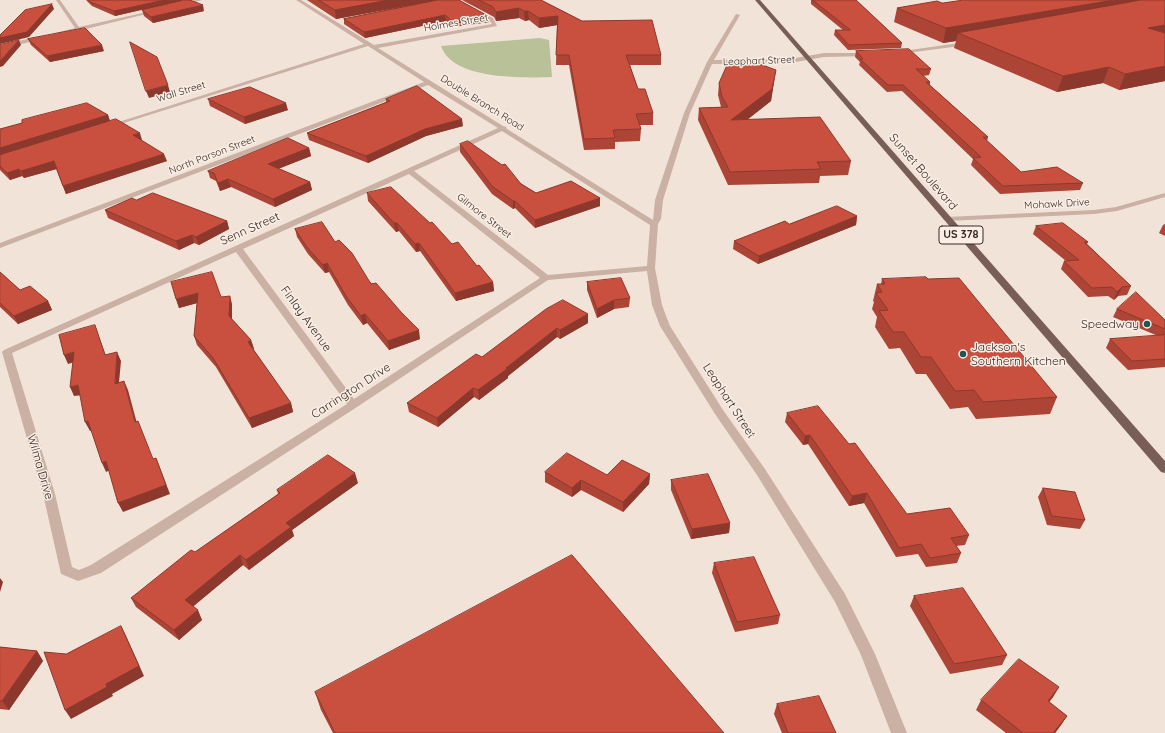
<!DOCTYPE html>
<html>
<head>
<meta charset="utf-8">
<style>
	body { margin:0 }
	canvas { display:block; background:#f2e3d9 }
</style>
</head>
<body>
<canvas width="1165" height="733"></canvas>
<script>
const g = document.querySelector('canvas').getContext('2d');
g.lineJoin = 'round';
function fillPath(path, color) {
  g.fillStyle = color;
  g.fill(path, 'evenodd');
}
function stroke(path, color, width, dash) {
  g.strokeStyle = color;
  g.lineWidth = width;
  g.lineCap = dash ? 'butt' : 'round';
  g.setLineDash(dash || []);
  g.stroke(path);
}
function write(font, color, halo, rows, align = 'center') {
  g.font = font + ' Quicksand,sans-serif';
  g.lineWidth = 3;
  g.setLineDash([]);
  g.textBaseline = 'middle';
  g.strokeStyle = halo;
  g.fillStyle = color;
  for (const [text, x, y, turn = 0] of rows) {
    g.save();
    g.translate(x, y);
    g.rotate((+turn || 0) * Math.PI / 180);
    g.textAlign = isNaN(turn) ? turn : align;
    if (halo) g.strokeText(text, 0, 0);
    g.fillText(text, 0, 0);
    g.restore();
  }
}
fillPath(new Path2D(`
	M540 38 549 40 552 77C523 78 452 80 441 46Z`), '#b8c198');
fillPath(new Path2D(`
	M56 0H60L79 27 156 10 158 11 58 36 56 33 75 28Z
	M195 0H202L181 6 179 5Z
	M296 0H301L374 45 492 24 489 20 453 0H459L493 18 497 26 378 48 503 126 506 127 507 129 653 220 655 200 684 113 707 62 736 14 740 15 714 60 790 59 824 53H871V55L869 56 824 57 790 63 712 64 690 113 663 200 661 219 658 224 655 268 662 305 670 326 723 410 765 469 845 594 875 654 907 733H891L861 655 835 602 757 475 715 414 660 326 652 305 647 271 548 280 357 407 101 573 78 581 61 574 43 494 2 352 4 350 498 128 428 85 0 248V243L424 82 368 46 111 127 106 126 364 44ZM502 131 650 225 647 266 548 275 414 171ZM409 174 540 278 354 399 243 249ZM236 252 347 404 91 565 79 570 72 567 55 494 12 353Z
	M41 36 44 38 43 39 0 49V45Z
	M966 42 969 44 968 45 899 54 896 52Z
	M1165 193V197L1117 211 1094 214 947 221 943 219 947 217 1094 210 1116 207Z`), '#cab1a4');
fillPath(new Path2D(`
	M755 0H760L1165 461V473L1161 472Z`), '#785e57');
fillPath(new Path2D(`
	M86 0H181L204 11 153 23 144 16 142 10 144 9 115 16 92 6Z
	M307 0H459L489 22 453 27 446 21 365 38 344 24V19L416 4 336 19Z
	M462 0H541L582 21 661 55V65H630L638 89 653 113V125H639L641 129 640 141 615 142V149L584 150 569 65H556L557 25 539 28 529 20 525 21 519 18 496 21 494 17Z
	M811 0H856L902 43 901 48 848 50 834 35 835 30H843L811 4Z
	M1165 0V81L1119 90 1103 83 1057 92 954 48 956 41 943 43 894 22 897 8 942 3Z
	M28 39 104 51 50 62 31 45Z
	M856 51 931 69 929 75 923 76 930 82V85L988 137 987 141 1021 172 1083 183 1080 190 1000 194 971 165 973 159 902 91 887 92 859 65 860 62 855 57Z
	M774 81 771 101 747 120 851 161 848 175 820 176 819 183 728 185 698 120 699 108 721 107 718 95 719 83Z
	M208 99 288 110 245 124 210 106Z
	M386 99 463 126 426 136 368 163 309 140 307 133 386 102Z
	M108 115 110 121 142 140H141L167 161 66 194 56 169 24 178 22 176 10 180 0 170V129Z
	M460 144 536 193 600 198V206L535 228 515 208 513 209 492 194 460 152Z
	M309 148 311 156 278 169 310 182 312 190 275 207 231 187 220 191 216 181 210 178 208 171Z
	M367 193 452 244 477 266 493 282 494 291 456 301 420 251 416 252 399 231 396 232 368 201Z
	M136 200 227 221 229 229 199 245 194 243 179 250 108 218 105 210Z
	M857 216 856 225 758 264 733 249 734 241 789 224Z
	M1165 224V236L1159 233 1163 225Z
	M1036 226 1088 242 1087 244 1131 286 1127 295 1118 296 1114 300 1108 296 1088 297 1061 269 1064 261H1066L1033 234Z
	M295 229 335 242 420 339 389 350 367 323 363 325 348 305 329 272 325 273 308 254 297 237Z
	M0 272 20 290 48 301 52 310 18 324 0 307Z
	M882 279H928L1057 397 1050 414 976 419 968 407 950 409 926 374H916L900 348 889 349 875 327 877 317 872 309 874 302 873 301 877 284H881Z
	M587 282 630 298 629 307 614 309 597 318 587 290Z
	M221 297 232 304V319L251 340 254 349H253L291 403 293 412 252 428 216 367 197 345 194 336 197 303 179 308 176 299Z
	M1117 309 1165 320V367L1128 370 1106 348 1110 339 1158 336 1113 317Z
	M588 314V323L560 339 557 337 508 376V378L479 400 474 397 438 427 409 412 407 403 482 357Z
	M787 413 907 514 969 535 965 545 956 546 961 553 957 563 926 567 918 554 896 557 864 503 849 506 808 444 803 445 785 422Z
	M545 472 607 475 650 474 649 484 623 512 581 490 572 497 545 482Z
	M671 480 730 523 729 533 691 539 671 490Z
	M358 483 292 530 294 536 249 570 243 565 193 606 202 620 179 640 136 607 131 598 278 494 277 490Z
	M1043 488 1085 520 1080 529 1047 525 1038 497Z
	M714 563 780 615 778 624 735 632 712 573Z
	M914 596 1007 655 1002 665 950 674 910 606Z
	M0 647 37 651 43 661 9 710 0 709Z
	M1059 687 1053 697 1049 702 1067 716 1061 725 1055 733H1006L976 710 981 700Z
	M315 692 724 733H333L321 710Z
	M777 704 836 733H782L774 714Z`), '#ad4536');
fillPath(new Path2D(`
	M165 0H181V1L115 16 114 11Z
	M389 0H439L336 19 335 10Z
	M1114 0H1165L958 33 956 41 943 43 946 28Z
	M52 4 54 9 29 37 0 44V38Z
	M203 5 204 11 153 23 151 17Z
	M519 8V18L496 21V12Z
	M524 11H528L529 20 525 21Z
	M445 15 446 21 365 38 364 32Z
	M488 16 489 22 453 27 452 21Z
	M558 16V25L539 28V18Z
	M1165 25V38L1148 28Z
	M19 40 21 45 3 66 0 67V61Z
	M102 45 104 51 50 62 47 56Z
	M1165 66V81L1119 90 1125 74Z
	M1109 67 1103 83 1057 92 1063 76Z
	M776 70 771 101 730 133 731 120Z
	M168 85 170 92 149 98 146 91Z
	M286 103 288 110 245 124 244 117Z
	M108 115 110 122 0 156V148Z
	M462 119 463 126 426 136 368 163 366 156 425 129Z
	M140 133 142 140 135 142 133 135Z
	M309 148 311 156 270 172 268 164Z
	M164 154 167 161 66 194 63 186Z
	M54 161 57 169 24 178 21 171Z
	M19 169 22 176 10 180 7 173Z
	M228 179 231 187 220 191 218 183Z
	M310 182 312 190 275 207 273 199Z
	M600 198V206L535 228V220Z
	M513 201H515V208L513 209Z
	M857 216 856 225 758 264 759 256Z
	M227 221 229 229 199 245 196 237Z
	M394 223H397L399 231 396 232Z
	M192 235 194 243 179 250 176 241Z
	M419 243 420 251 416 252 415 244Z
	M327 263 329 272 325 273 323 265Z
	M493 282 494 291 456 301 455 293Z
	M1122 287 1118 296 1114 300 1117 292Z
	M198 293 201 302 179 308 176 299Z
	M230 296 232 304V324L229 316Z
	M614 300V309L597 318V309Z
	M48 301 52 310 18 324 14 316Z
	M365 314 367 323 363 325 361 316Z
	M588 314V323L560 339V330Z
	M95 325 98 334 109 364 105 355Z
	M557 328V337L508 376V378L479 400 478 390Z
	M419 330 420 339 389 350 388 341Z
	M251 340 254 349 250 351 248 342Z
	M74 352 78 361 68 364 64 355Z
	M117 352 121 361 118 393 115 384Z
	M124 381 128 390 139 431 135 422Z
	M78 385 83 395 74 396 70 387Z
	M473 388 474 397 438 427 437 418Z
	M291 403 293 412 252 428 249 418Z
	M88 421 92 431H90L85 422Z
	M810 435 808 444 803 445 805 436Z
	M156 458 170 494 123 512 118 503Z
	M106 461 110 470 106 472 102 463Z
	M355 473 358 483 292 530 294 536 249 570 246 560 286 523Z
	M650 474 649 484 623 512V502Z
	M581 480V490L572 497V488Z
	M867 493 864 503 849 506 852 496Z
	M730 523 729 533 691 539 692 529Z
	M240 555 243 565 189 610 185 600Z
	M0 578 3 582 0 592Z
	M198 610 202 620 179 640 174 630Z
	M121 626 126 636 144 676 112 694 113 696 71 719 65 710 106 684Z
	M37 651 43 661 9 710 2 701Z
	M1059 687 1053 697 1042 711 1048 701Z
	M1067 716 1061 725 1055 733H1053Z`), '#8d382c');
const building = new Path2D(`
	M89 0H165L114 11 90 2Z
	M184 0H190L203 5 151 17 142 10Z
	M319 0H389L335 10Z
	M438 0H459L488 16 452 21 445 15 364 32 344 19Z
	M479 0H541L582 21 652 20 661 55H626L638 89H645L653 113 636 114 641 129 613 130 615 138 584 139 569 55H556L558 16 539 18 528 11H524L519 8 496 12 493 7Z
	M813 0H856L902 43 849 45 835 30H850Z
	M964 0H1114L946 28 897 8 937 1 942 3Z
	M1141 0H1165V25L1148 28 1165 33V66L1125 74 1109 67 1063 76 958 33Z
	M52 4 27 32 0 38V35L25 10Z
	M85 28 102 45 47 56 28 39Z
	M19 40 0 61V45Z
	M130 42 157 57 168 85 146 91Z
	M909 49 931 69H916L930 82H926L988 137H983L1021 172 1057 167 1083 183 1003 186 973 158 981 157 903 85H888L860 59H863L856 51Z
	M741 63H757L776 70 772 89 731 120 820 117 851 161 817 162 821 169 730 172 699 108 728 107 722 97 719 83 727 65Z
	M417 86 462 119 425 129 366 156 307 133 390 101 386 99Z
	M250 87 286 103 244 117 208 99Z
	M87 103 108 115 0 148V129L22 123V120Z
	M116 119 140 133 133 135 164 154 63 186 54 161 21 171 19 169 7 173 0 166V155Z
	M288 138 309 148 268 164 310 182 273 199 228 179 218 183 214 173 208 171Z
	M468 141 502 165 505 164 521 184 536 193 571 181 600 198 535 220 515 201H513L492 186 460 144Z
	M391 187 430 223 432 222 452 244 458 242 477 266 479 265 493 282 455 293 419 243 415 244 397 223H394L367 193Z
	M153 193 227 221 196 237 192 235 176 241 105 210 132 198 136 200Z
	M837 206 857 216 759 256 734 241 785 221 789 224Z
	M322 222 335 242 339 240 352 253 371 284 376 283 401 312 419 330 388 341 365 314 361 316 346 296 327 263 323 265 306 246 295 229Z
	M1063 223 1088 242H1084L1131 286 1122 287 1117 292 1112 287 1092 288 1064 261 1079 260 1036 226Z
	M0 272 20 290 30 286 48 301 14 316 0 303Z
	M212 272 221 297 230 296 229 316 251 340 248 342 291 403 249 418 213 358 194 336 198 293 176 299 171 282Z
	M926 277 928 279 959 278 1057 397 983 402 974 390 955 391 931 357H921L904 332H893L879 311 888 310 876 293 882 292 877 284H885L882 279Z
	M621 278 630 298 614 300 597 309 587 282Z
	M1136 292 1165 320V329L1117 309Z
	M563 300 588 314 560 330 557 328 506 368 507 369 478 390 473 388 437 418 407 403 476 354 482 357 546 309Z
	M95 325 105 355 117 352 115 384 124 381 135 422 138 421 153 459 156 458 166 485 118 503 106 461 102 463 88 421 85 422 78 385 70 387 74 352 64 355 59 335Z
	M1165 335V359L1132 361 1110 339Z
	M818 406 849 444 855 443 907 514 950 508 969 535 951 538 961 553 930 558 921 544 899 548 867 493 852 496 810 435 805 436 787 413Z
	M567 453 607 475 622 460 650 474 623 502 581 480 572 488 545 472Z
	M328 455 355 473 286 523 291 527 246 560 240 555 185 600 198 610 174 630 131 598 191 550 195 552 280 493 277 490Z
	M708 474 730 523 692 529 671 480Z
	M1043 488 1075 492 1085 520 1052 516Z
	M572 555 724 733H335L315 692Z
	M754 557 780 615 737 622 714 563Z
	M963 588 1007 655 954 664 914 596Z
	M121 626 139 666 106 684 107 687 65 710 44 652 66 654Z
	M0 647 37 651 2 701H0Z
	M1019 659 1059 687 1048 701 1067 716 1053 733H1023L981 700Z
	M819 696 836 733H788L777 704Z`);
fillPath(building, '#c9503f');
stroke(building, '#8d382c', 1);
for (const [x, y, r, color] of [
	[1147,324,4,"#1b5854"],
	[963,354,4,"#1b5854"]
]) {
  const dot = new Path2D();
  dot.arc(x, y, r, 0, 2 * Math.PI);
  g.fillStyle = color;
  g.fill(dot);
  stroke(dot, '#faeee5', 1.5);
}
write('10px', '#352926', '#faeee5', [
	["Holmes Street",456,23,-10],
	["Leaphart Street",759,61,-2],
	["Wall Street",181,92,-17],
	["Double Branch Road",482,103,32],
	["North Parson Street",212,155,-21],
	["Mohawk Drive",1057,204,-3],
	["Gilmore Street",484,216,38]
]);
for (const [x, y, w] of [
	[961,235,44]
]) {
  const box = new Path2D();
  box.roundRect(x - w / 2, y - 9, w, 18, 3);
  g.fillStyle = '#faeee5';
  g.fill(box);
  stroke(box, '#352926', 1);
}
write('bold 11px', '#352926', null, [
	["US 378",961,235]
]);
write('12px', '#352926', '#faeee5', [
	["Sunset Boulevard",923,172,49],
	["Senn Street",250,229,-24],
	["Finlay Avenue",306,319,54],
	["Carrington Drive",351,391,-33],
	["Leaphart Street",729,401,57],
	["Wilma Drive",40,467,74]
]);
write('12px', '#352926', '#faeee5', [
	["Speedway",1139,324],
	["Jackson's",971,347,"left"],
	["Southern Kitchen",971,361,"left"]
], 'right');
</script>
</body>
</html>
